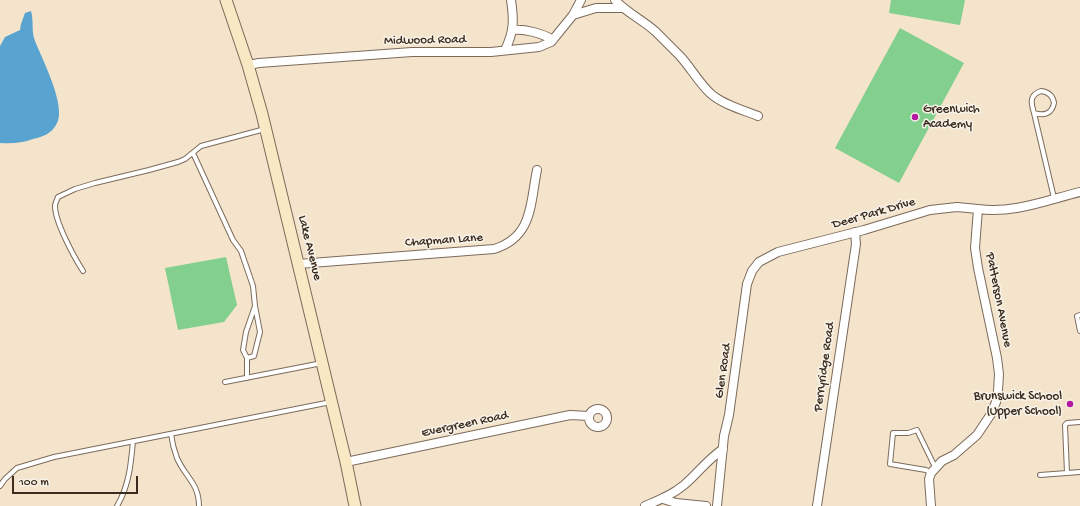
<!DOCTYPE html>
<html>
<head>
<meta charset="utf-8">
<style>
	body { margin:0 }
	#map { position:relative; width:1080px; height:506px; overflow:hidden; background:#f5e4cc; font-family:"Gochi Hand",sans-serif }
	canvas { display:block }
	.scale { position:absolute; left:12px; top:476px; width:126px; height:18px; box-sizing:border-box; border:2px solid #3b2a1e; border-top:0; padding-left:5px; font-size:12px; line-height:14px; white-space:nowrap; color:#3b2a1e; -webkit-text-stroke:3px #f7f3e8; paint-order:stroke }
</style>
</head>
<body>
<div id="map">
<canvas width="1080" height="506"></canvas>
<div class="scale">100 m</div>
</div>
<script>
const g = document.querySelector('canvas').getContext('2d');
g.lineJoin = 'round';
function fillPath(path, color) {
  g.fillStyle = color;
  g.fill(path, 'evenodd');
}
function stroke(path, color, width, dash) {
  g.strokeStyle = color;
  g.lineWidth = width;
  g.lineCap = dash ? 'butt' : 'round';
  g.setLineDash(dash || []);
  g.stroke(path);
}
function write(font, color, halo, rows, align = 'center') {
  g.font = font + ' "Gochi Hand",sans-serif';
  g.lineWidth = 3;
  g.setLineDash([]);
  g.textBaseline = 'middle';
  g.strokeStyle = halo;
  g.fillStyle = color;
  for (const [text, x, y, turn = 0] of rows) {
    g.save();
    g.translate(x, y);
    g.rotate((+turn || 0) * Math.PI / 180);
    g.textAlign = isNaN(turn) ? turn : align;
    if (halo) g.strokeText(text, 0, 0);
    g.fillText(text, 0, 0);
    g.restore();
  }
}
fillPath(new Path2D(`
	M891 0H965L960 25 889 13Z
	M900 28 964 63 899 183 835 148Z
	M226 257 237 305 224 322 178 330 165 268Z`), '#82cf8e');
fillPath(new Path2D(`
	M31 11C34 21 31 31 35 41 42 59 68 108 56 125 51 134 42 137 33 139 22 143 12 144 0 143V46L5 37 20 30 21 24 25 13Z`), '#58a3d0');
const service = new Path2D(`
	M1041 91C1049 92 1053 96 1054 103 1052 114 1044 116 1034 113 1031 103 1029 95 1041 91Z
	M1034 113 1054 198
	M193 153 233 240 241 251 253 286 255 306 246 332 243 350 247 358V378
	M83 271C74 257 55 222 55 206 55 203 57 200 58 197L75 189 95 183 149 170 178 162 185 159 201 146 265 129
	M1080 315 1077 316 1080 331
	M247 358 254 356 260 332 255 306
	M225 382 322 363
	M171 434C172 442 174 450 177 458 185 477 199 483 199 506
	M931 473 926 470 890 464 893 433H908L917 430 935 467
	M1067 473 1080 472
	M1040 475 1067 473 1065 425 1067 423 1080 422
	M0 486 5 479 17 468 54 457 331 402
	M117 506C129 486 131 464 133 441`);
const minor = new Path2D(`
	M615 0C627 13 643 20 656 32 664 40 672 48 680 56 691 68 699 83 711 94 724 105 743 110 758 116
	M573 15 596 8H622
	M513 30C525 29 542 33 553 40
	M505 50C514 32 514 20 511 0
	M248 65 259 63 412 52H491L539 47 551 42 573 15 581 0
	M298 264 494 249C533 237 530 204 537 170
	M589 418a9 9 0 1 1 18 0a9 9 0 1 1-18 0Z
	M346 462 570 415 589 416
	M663 499 676 503 706 506
	M645 506C659 500 672 495 684 485 697 474 708 459 723 449
	M717 506 724 436 729 415 747 284 752 271 759 262 778 252 864 230 930 210 957 207 978 209
	M817 506 856 244 855 232
	M931 506 929 479 931 473 942 461 954 455 977 435 991 414 996 402 998 391 999 374 997 358 978 268 975 248 978 209C1013 214 1047 200 1080 192`);
const secondary = new Path2D(`
	M226 0 248 65 262 114 346 462 355 506`);
stroke(service, '#7c6b5b', 6);
stroke(minor, '#7c6b5b', 10);
stroke(secondary, '#7c6b5b', 13);
stroke(service, '#fff', 4);
stroke(minor, '#fff', 8);
stroke(secondary, '#f8e8c3', 11);
for (const [x, y, r, color] of [
	[915,117,4,"#b5179e"],
	[1070,404,4,"#b5179e"]
]) {
  const dot = new Path2D();
  dot.arc(x, y, r, 0, 2 * Math.PI);
  g.fillStyle = color;
  g.fill(dot);
  stroke(dot, '#f7f3e8', 1.5);
}
write('13px', '#3b2a1e', '#f7f3e8', [
	["Midwood Road",425,41,-1],
	["Deer Park Drive",874,214,-16],
	["Chapman Lane",444,241,-4],
	["Lake Avenue",309,248,76],
	["Patterson Avenue",998,300,79],
	["Perryridge Road",825,367,-82],
	["Glen Road",724,371,-82],
	["Evergreen Road",465,425,-12]
]);
write('13px', '#3b2a1e', '#f7f3e8', [
	["Greenwich",923,110],
	["Academy",923,125],
	["Brunswick School",1062,397,"right"],
	["(Upper School)",1062,412,"right"]
], 'left');
</script>
</body>
</html>
